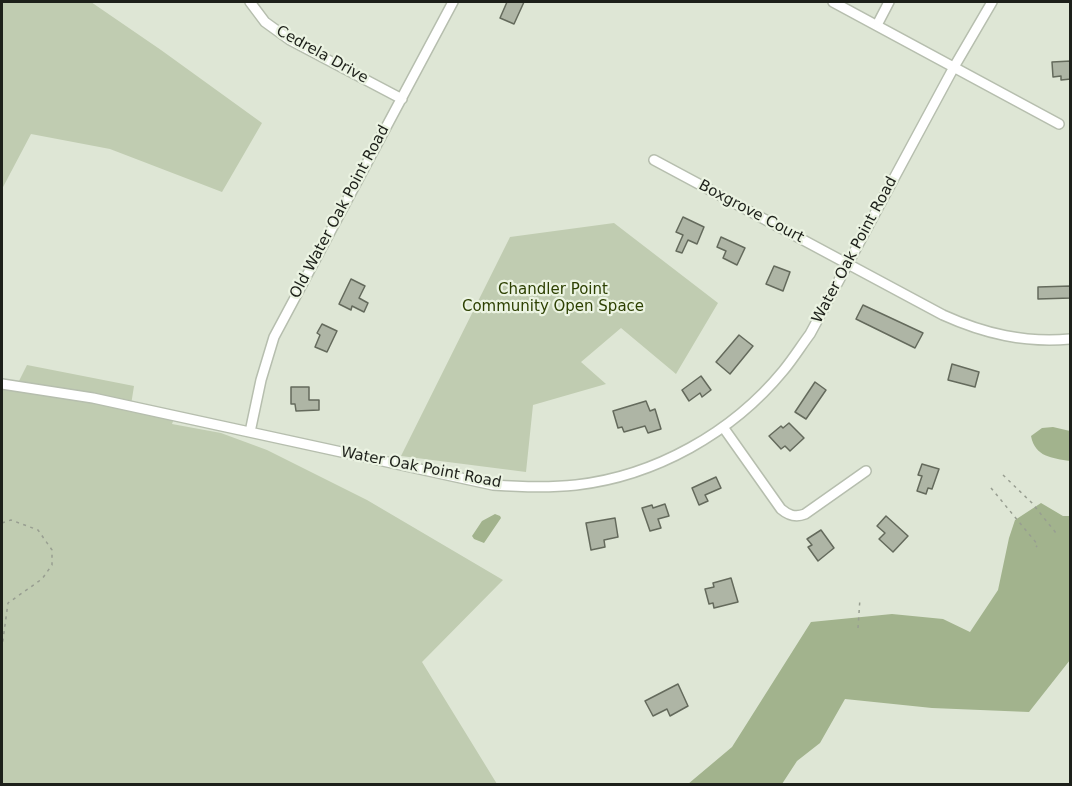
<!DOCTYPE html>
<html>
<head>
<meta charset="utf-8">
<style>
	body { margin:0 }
	#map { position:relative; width:1072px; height:786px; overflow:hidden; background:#dee6d5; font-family:"DejaVu Sans",sans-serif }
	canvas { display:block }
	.frame { position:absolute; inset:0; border:3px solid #1d201a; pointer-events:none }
</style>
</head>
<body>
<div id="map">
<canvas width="1072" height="786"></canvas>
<div class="frame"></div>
</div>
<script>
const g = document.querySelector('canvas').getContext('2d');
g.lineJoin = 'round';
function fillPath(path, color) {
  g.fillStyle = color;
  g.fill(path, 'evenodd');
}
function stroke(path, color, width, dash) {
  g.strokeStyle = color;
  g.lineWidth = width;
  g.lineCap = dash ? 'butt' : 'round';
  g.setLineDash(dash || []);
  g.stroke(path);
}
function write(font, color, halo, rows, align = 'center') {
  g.font = font + ' "DejaVu Sans",sans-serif';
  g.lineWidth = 4.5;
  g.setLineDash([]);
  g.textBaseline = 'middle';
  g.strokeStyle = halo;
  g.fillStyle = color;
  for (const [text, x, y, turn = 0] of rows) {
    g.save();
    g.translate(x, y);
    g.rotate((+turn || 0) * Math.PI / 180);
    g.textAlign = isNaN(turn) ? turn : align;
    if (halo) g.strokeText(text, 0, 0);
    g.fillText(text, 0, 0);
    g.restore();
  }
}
fillPath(new Path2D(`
	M2 2H91L161 50 262 123 222 192 110 149 31 134 2 189Z
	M614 223 718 303 676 374 621 328 581 362 606 384 533 405 526 472 401 456 510 237Z
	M27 365 134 386 131 405 175 416 172 424 221 433 267 450 367 500 503 580 422 662 497 784H2V383L17 385Z`), '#c0ccb1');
fillPath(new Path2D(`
	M1053 427 1070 431V461C1052 458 1035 457 1031 436L1042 428Z
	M1041 503 1063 516H1070V660L1029 712 932 708 845 699 820 743 797 761 782 784H688L732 747 811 622 892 614 943 619 970 632 998 590 1009 538 1015 520Z
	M495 514 500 516 501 518 484 543 474 539 472 536 482 521Z`), '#a2b38d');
const building = new Path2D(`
	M507 2H524L514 24 500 18Z
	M1071 61V79L1061 80V76L1053 77 1052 62Z
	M683 217 704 227 697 244 688 240 682 253 676 251 683 235 676 232Z
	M721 237 745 248 737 265 723 258 726 251 717 247Z
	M774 266 790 272 783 291 766 284Z
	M351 279 365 286 359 298 368 303 364 312 352 306 351 310 339 304Z
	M1071 286V298L1038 299V287Z
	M863 305 923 333 915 348 856 319Z
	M322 324 337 331 327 352 315 347 320 335 317 333Z
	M739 335 753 346 730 374 716 362Z
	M952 364 979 372 975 387 948 380Z
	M701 376 711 390 702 397 700 393 689 401 682 390Z
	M815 382 826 390 806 419 795 412Z
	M291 387H309V400H319V410L296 411 295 404H291Z
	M646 401 650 411 655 409 661 429 648 433 645 426 624 432 622 427 618 428 613 411Z
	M789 423 804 438 790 451 785 446 781 449 769 436 781 426 783 428Z
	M922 464 939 469 932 489 928 488 926 494 917 491 922 476 918 475Z
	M716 477 721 488 705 495 708 501 699 505 692 488Z
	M665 504 669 516 658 519 661 528 650 531 642 508 652 505 653 508Z
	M886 516 908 536 893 552 879 539 885 533 877 526Z
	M615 518 618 537 604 540 605 547 591 550 586 523Z
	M821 530 834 548 818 561 808 547 812 545 807 539Z
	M731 578 738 602 714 608 713 603 709 604 705 589 714 587 713 583Z
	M678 684 688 706 670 716 667 709 653 716 645 701Z`);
fillPath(building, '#aeb5a5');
stroke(building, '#646a5c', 1.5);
const minor = new Path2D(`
	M250 2 265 22 290 40 402 99
	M833 2 1059 124
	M877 25 889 2
	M654 160 943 315C985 334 1025 343 1070 339
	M2 384 93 398 493 485C521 487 548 488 576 485 655 476 732 433 783 371 793 359 801 346 810 334L954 67 992 2
	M723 427 781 509C788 515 795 518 805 514L866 471
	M250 432 261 380 274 337 453 2`);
stroke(minor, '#b6beae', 12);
stroke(new Path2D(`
	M1003 475 1032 503 1056 533
	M991 488 1038 545 1036 547
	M2 523 11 520 38 530 52 550V565L42 579 8 603 2 647
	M858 628 860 598`), '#989e91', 1.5, [3, 4.5]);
stroke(minor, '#fff', 9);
write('15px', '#1d201a', '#ebf3e2', [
	["Cedrela Drive",322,55,29],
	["Old Water Oak Point Road",340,212,-62],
	["Boxgrove Court",751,212,28],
	["Water Oak Point Road",855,250,-62],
	["Water Oak Point Road",421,468,11]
]);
write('15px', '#2d4002', '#ebf3e2', [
	["Chandler Point",553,290],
	["Community Open Space",553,307]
]);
</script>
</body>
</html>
